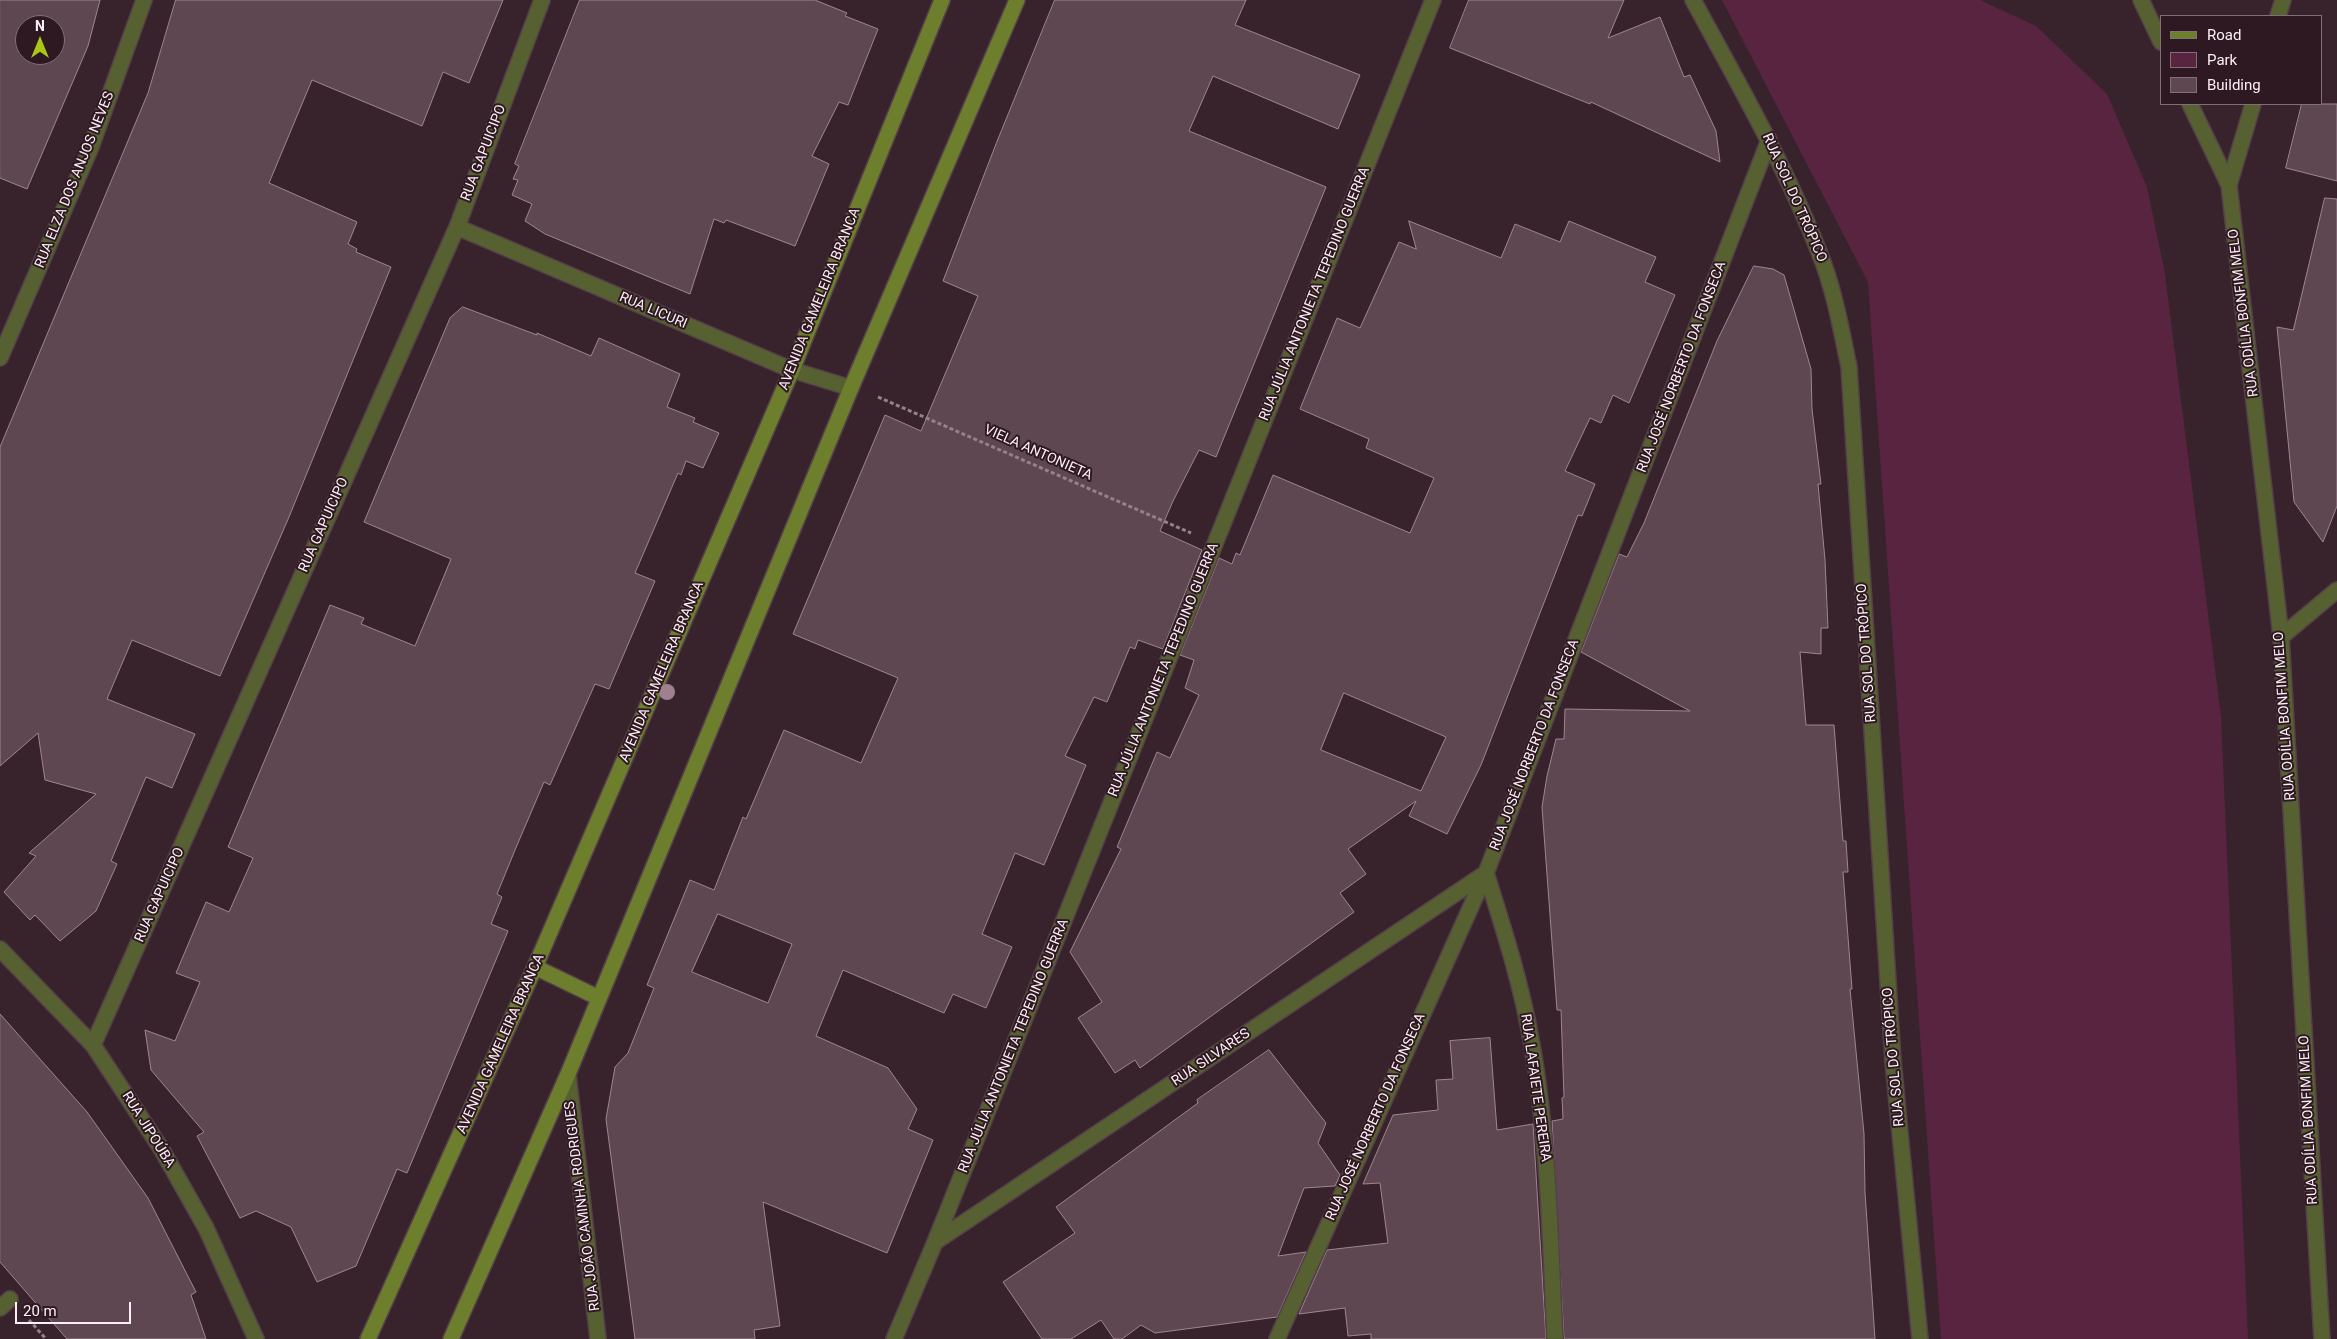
<!DOCTYPE html>
<html>
<head>
<meta charset="utf-8">
<style>
	body { margin:0 }
	#map { position:relative; width:2337px; height:1339px; overflow:hidden; background:#38232d; font-family:Roboto,sans-serif }
	canvas { display:block }
	.legend { position:absolute; left:2160px; top:15px; width:162px; height:90px; box-sizing:border-box; background:#2e1923; border:1px solid #816f77; margin:0; padding:6px 9px; list-style:none; font-size:15px; color:#feeff6 }
	.legend li { display:flex; align-items:center; gap:10px; height:25px }
	.legend b { width:25px; border:1px solid #816f77 }
	.north { position:absolute; left:15px; top:15px; width:50px; height:50px; box-sizing:border-box; background:#2e1923; border:1px solid #816f77; border-radius:50%; rotate:0deg; font-size:14px; font-weight:700; line-height:20px; text-align:center; color:#feeff6 }
	.north::after { content:''; display:block; margin:auto; width:18px; height:22px; background:#aac716; clip-path:polygon(50% 0,100% 100%,50% 72%,0 100%) }
	.scale { position:absolute; left:15px; top:1302px; width:116px; height:22px; box-sizing:border-box; border:2px solid #feeff6; border-top:0; padding-left:6px; font-size:15px; line-height:18px; white-space:nowrap; color:#feeff6; -webkit-text-stroke:4px #2e1923; paint-order:stroke }
</style>
</head>
<body>
<div id="map">
<canvas width="2337" height="1339"></canvas>
<ul class="legend">
<li><b style="height:6px;background:#6d7e2d"></b>Road</li>
<li><b style="height:14px;background:#59243f"></b>Park</li>
<li><b style="height:14px;background:#5f4752"></b>Building</li>
</ul>
<div class="north">N</div>
<div class="scale">20 m</div>
</div>
<script>
const g = document.querySelector('canvas').getContext('2d');
g.lineJoin = 'round';
function fillPath(path, color) {
  g.fillStyle = color;
  g.fill(path, 'evenodd');
}
function stroke(path, color, width, dash) {
  g.strokeStyle = color;
  g.lineWidth = width;
  g.lineCap = dash ? 'butt' : 'round';
  g.setLineDash(dash || []);
  g.stroke(path);
}
function write(font, color, halo, rows, align = 'center') {
  g.font = font + ' Roboto,sans-serif';
  g.lineWidth = 4;
  g.setLineDash([]);
  g.textBaseline = 'middle';
  g.strokeStyle = halo;
  g.fillStyle = color;
  for (const [text, x, y, turn = 0] of rows) {
    g.save();
    g.translate(x, y);
    g.rotate((+turn || 0) * Math.PI / 180);
    g.textAlign = isNaN(turn) ? turn : align;
    if (halo) g.strokeText(text, 0, 0);
    g.fillText(text, 0, 0);
    g.restore();
  }
}
fillPath(new Path2D(`
	M1722 0H1980L2036 26 2107 94 2147 187 2165 274 2221 717 2248 1339H1941L1868 282Z`), '#59243f');
const building = new Path2D(`
	M0 0H100L88 46 27 189 0 178ZM25 25H55V55H25Z
	M176 0H503L469 83 443 72 422 126 312 80 269 183 357 222 348 244 357 249 356 252 391 267 289 517 220 676 132 640 107 699 195 734 172 788 146 777 111 861 117 864 96 911 60 941 35 915 30 920 4 892 36 856 29 853 96 794 45 780 38 733 0 766V447L148 93Z
	M580 0H815L847 13 845 16 878 29 848 105 839 102 812 156 829 164 795 246 726 220 724 223 714 219 690 294 545 234 525 221 532 204 512 195 518 180 513 179 519 166 515 164Z
	M1055 0H1246L1235 25 1360 75 1338 129 1213 76 1189 131 1326 187 1216 457 1199 450 1173 501 1160 531 1202 550 1163 649 1138 640 1135 649 1130 647 1107 702 1094 697 1065 756 1086 765 1044 865 1015 853 982 934 1012 947 986 1008 953 994 944 1013 843 970 816 1036 888 1068 917 1109 908 1129 933 1140 887 1253 763 1202 780 1326 754 1330 755 1339H635L606 1119 615 1067 628 1053 654 988 647 985 690 880 714 890 743 817 746 819 784 730 861 763 898 678 793 634 885 415 921 431 978 296 943 281 996 144ZM718 914 792 944 768 1003 692 972Z
	M1469 0H1624L1608 38 1660 17 1684 77 1690 75 1716 131 1720 162 1591 102 1590 104 1450 48Z
	M2302 104H2337V181L2286 168Z
	M2325 198 2337 199V506L2323 542 2294 502 2277 327 2293 330Z
	M1409 221 1501 258 1515 224 1560 242 1569 221 1656 257 1645 282 1675 295 1629 403 1613 395 1601 423 1590 418 1565 471 1595 484 1582 516 1578 515 1481 765 1447 834 1409 816 1416 801 1348 849 1366 874 1340 893 1354 912 1140 1068 1135 1060 1115 1073 1078 1018 1102 1002 1070 952 1121 849 1117 847 1157 752 1170 758 1199 695 1185 688 1194 660 1180 655 1219 558 1232 564 1236 553 1240 555 1273 475 1410 533 1434 478 1366 448 1369 439 1300 409 1337 318 1360 328 1399 242 1416 249ZM1344 693 1446 737 1421 791 1321 750Z
	M1754 266 1773 269 1784 275 1811 369 1812 409 1821 484H1818L1825 560 1828 628H1821V654L1800 652 1806 725H1834L1843 841H1846L1848 872H1843L1852 989H1850L1864 1134 1865 1192 1875 1339H1564L1552 1121 1563 1119 1562 1098 1564 1097 1561 1010H1557L1542 807 1547 776 1556 739H1564L1565 709 1690 711 1581 652 1619 554 1627 557 1644 523 1717 341Z
	M463 307 537 335V333L591 356 599 338 680 374 667 407 695 418 693 422 719 433 703 468 686 461 681 475 678 473 635 573 655 581 609 689 595 684 550 785 544 782 515 850 497 894 502 897 491 924 508 931 407 1173 397 1169 356 1266 317 1282 291 1227 256 1211 240 1218 197 1136 204 1132 151 1070 145 1030 175 1041 200 982 176 973 206 902 229 912 253 858 228 847 330 605 364 618 361 624 415 646 451 559 364 522 450 318Z
	M0 1014 87 1112 148 1198 196 1292 191 1295 206 1339H67L0 1262Z
	M1490 1038 1497 1130 1533 1124 1546 1339H1371V1334L1348 1336 1345 1308 1299 1314 1327 1250 1388 1243 1380 1183 1363 1184 1393 1115 1438 1110 1436 1080 1453 1079 1450 1041Z
	M1269 1050 1326 1123 1318 1143 1340 1175 1335 1186 1304 1188 1278 1256 1306 1252 1277 1317 1155 1333 1141 1325 1122 1339H1114L1101 1320 1071 1339H1042L1003 1282 1075 1233 1056 1207 1198 1103 1197 1100Z`);
fillPath(building, '#5f4752');
stroke(building, '#a08590', 1);
const street = new Path2D(`
	M1693 0C1738 83 1785 165 1819 252 1834 288 1841 329 1849 367L1893 1061 1920 1339
	M2141 0 2161 42
	M2278 16 2283 0
	M2190 104 2229 185 2281 637 2322 1339
	M2229 185 2253 104
	M457 227 792 370 851 388
	M0 358 91 147 144 0
	M2281 637 2337 590
	M1486 873C1504 930 1522 986 1532 1045 1549 1142 1550 1241 1555 1339
	M0 949 93 1045 162 1150 206 1228 256 1339
	M93 1045 457 227 542 0
	M568 1074 598 1339
	M935 1242 1486 873
	M0 1308 10 1299
	M894 1339 935 1242 1433 0
	M1277 1339 1486 873 1769 140`);
const secondary = new Path2D(`
	M535 967 599 998
	M368 1339 535 967 792 370 942 0
	M451 1339 568 1074 851 388 1017 0`);
stroke(street, '#544049', 18);
stroke(secondary, '#544049', 18);
stroke(new Path2D(`
	M878 397 1191 533
	M29 1320 46 1339`), '#94828b', 3, [4, 2.5]);
stroke(street, '#566031', 15);
stroke(secondary, '#6d7e2d', 15);
g.fillStyle = '#a0808e';
for (const [x, y] of [
	[667,692]
]) {
  g.beginPath();
  g.arc(x, y, 8, 0, 2 * Math.PI);
  g.fill();
}
write('14px', '#feeff6', '#2e1923', [
	["RUA GAPUICIPO",484,153,-69],
	["RUA ELZA DOS ANJOS NEVES",75,180,-68],
	["RUA SOL DO TRÓPICO",1794,198,66],
	["RUA JÚLIA ANTONIETA TEPEDINO GUERRA",1315,294,-68],
	["AVENIDA GAMELEIRA BRANCA",820,299,-68],
	["RUA LICURI",653,311,23],
	["RUA ODÍLIA BONFIM MELO",2244,313,-97],
	["RUA JOSÉ NORBERTO DA FONSECA",1682,367,-69],
	["VIELA ANTONIETA",1038,453,24],
	["RUA GAPUICIPO",324,525,-66],
	["RUA SOL DO TRÓPICO",1867,653,-94],
	["RUA JÚLIA ANTONIETA TEPEDINO GUERRA",1164,670,-68],
	["AVENIDA GAMELEIRA BRANCA",662,672,-67],
	["RUA ODÍLIA BONFIM MELO",2285,716,-94],
	["RUA JOSÉ NORBERTO DA FONSECA",1535,745,-69],
	["RUA GAPUICIPO",160,895,-66],
	["AVENIDA GAMELEIRA BRANCA",501,1044,-66],
	["RUA JÚLIA ANTONIETA TEPEDINO GUERRA",1014,1046,-68],
	["RUA SOL DO TRÓPICO",1894,1057,-95],
	["RUA SILVARES",1211,1058,-34],
	["RUA LAFAIETE PEREIRA",1535,1088,82],
	["RUA JOSÉ NORBERTO DA FONSECA",1376,1117,-66],
	["RUA ODÍLIA BONFIM MELO",2309,1120,-93],
	["RUA JIPOÚBA",148,1130,58],
	["RUA JOÃO CAMINHA RODRIGUES",583,1206,-97]
]);
</script>
</body>
</html>
